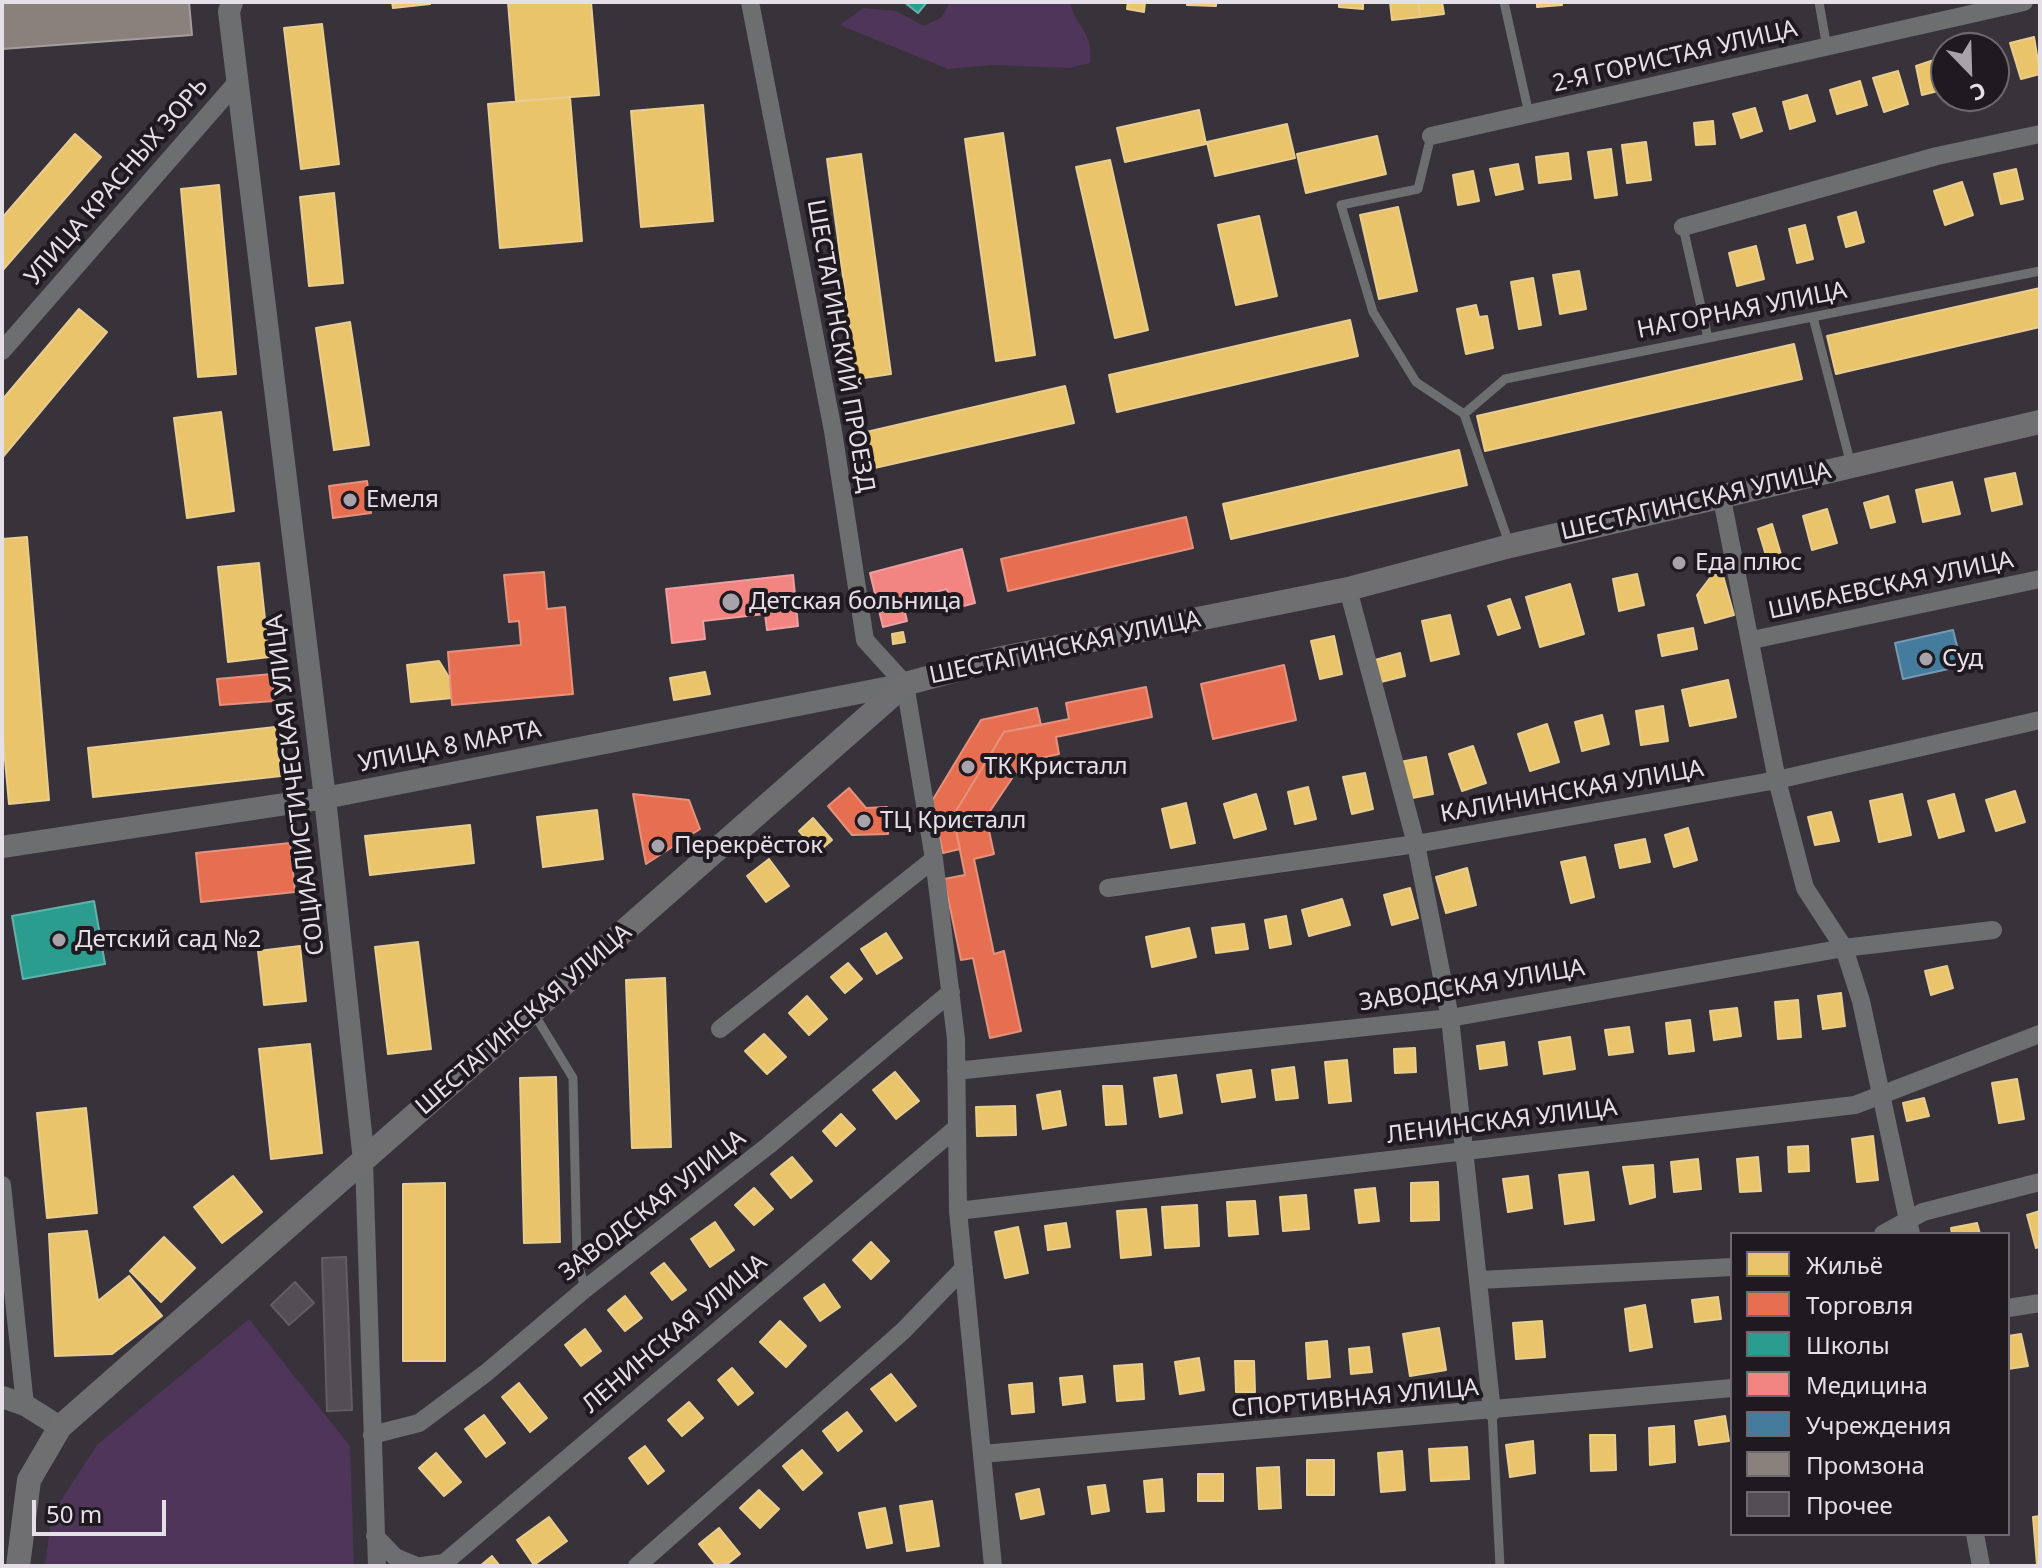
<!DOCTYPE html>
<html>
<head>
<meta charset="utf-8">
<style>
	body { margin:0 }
	#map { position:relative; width:2042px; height:1568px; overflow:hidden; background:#38333a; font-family:"Noto Sans",sans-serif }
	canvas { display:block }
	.frame { position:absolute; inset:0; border:4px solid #e5dfe8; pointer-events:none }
	.legend { position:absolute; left:1730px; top:1232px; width:280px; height:304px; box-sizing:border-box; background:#1e1a20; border:2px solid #6e6970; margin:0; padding:10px 14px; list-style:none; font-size:24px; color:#e5dfe8 }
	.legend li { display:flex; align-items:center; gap:16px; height:40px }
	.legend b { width:40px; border:2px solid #6e6970 }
	.north { position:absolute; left:1930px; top:32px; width:80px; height:80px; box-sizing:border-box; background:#1e1a20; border:2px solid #6e6970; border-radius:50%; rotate:157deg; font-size:22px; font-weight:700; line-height:32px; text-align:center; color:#e5dfe8 }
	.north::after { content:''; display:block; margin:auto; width:28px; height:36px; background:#a8a3ab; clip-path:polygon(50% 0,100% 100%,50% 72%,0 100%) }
	.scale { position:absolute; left:32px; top:1500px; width:134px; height:36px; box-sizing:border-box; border:4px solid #e5dfe8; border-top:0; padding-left:10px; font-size:24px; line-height:28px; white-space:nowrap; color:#e5dfe8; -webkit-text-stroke:6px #1e1a20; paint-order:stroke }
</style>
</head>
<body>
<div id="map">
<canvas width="2042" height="1568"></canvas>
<div class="frame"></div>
<ul class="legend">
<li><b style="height:22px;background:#e9c46a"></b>Жильё</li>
<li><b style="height:22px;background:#e76f51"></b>Торговля</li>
<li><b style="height:22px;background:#2a9d8f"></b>Школы</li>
<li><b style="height:22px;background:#f28482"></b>Медицина</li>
<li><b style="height:22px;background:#457b9d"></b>Учреждения</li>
<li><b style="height:22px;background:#8a817c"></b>Промзона</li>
<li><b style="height:22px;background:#524e53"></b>Прочее</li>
</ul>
<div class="north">С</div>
<div class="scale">50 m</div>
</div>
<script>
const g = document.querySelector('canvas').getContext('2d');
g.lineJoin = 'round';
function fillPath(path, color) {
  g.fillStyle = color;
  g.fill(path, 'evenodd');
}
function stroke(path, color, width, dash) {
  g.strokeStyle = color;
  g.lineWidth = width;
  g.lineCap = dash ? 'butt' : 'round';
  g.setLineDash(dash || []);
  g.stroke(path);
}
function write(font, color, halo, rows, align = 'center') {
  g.font = font + ' "Noto Sans",sans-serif';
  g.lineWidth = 8;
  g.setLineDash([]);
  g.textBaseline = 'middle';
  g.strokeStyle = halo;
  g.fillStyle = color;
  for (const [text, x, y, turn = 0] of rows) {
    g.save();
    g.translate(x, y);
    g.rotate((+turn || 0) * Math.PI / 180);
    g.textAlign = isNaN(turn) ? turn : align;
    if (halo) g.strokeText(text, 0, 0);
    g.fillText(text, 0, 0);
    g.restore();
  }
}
fillPath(new Path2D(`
	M950 2H1070C1077 31 1093 29 1090 63L1069 68 993 65 948 69 840 25 863 8 896 11 924 26 942 17Z
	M249 1319 350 1446 354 1566H45L52 1514 97 1445Z`), '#4e3559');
const homes = new Path2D(`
	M392 2H430V4L393 8Z
	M508 2H591L599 95 516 101Z
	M1128 2H1145L1144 12 1127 9Z
	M1187 2H1216V6L1187 5Z
	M1339 2H1363V9L1339 7Z
	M1390 2H1419L1420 17 1392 20Z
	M1419 2H1442L1444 14 1420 17Z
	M1537 2H1561L1562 5 1537 7Z
	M322 24 339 164 301 169 284 28Z
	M2034 37 2040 74 2021 79 2010 43Z
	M1940 58 1946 89 1922 95 1916 66Z
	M1898 71 1908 104 1884 112 1873 78Z
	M1860 81 1867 105 1837 114 1830 90Z
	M1807 95 1815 121 1790 129 1783 102Z
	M570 97 582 241 500 248 488 104Z
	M703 105 713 221 641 227 631 111Z
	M1755 108 1762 131 1741 138 1733 114Z
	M1199 110 1206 144 1125 162 1117 128Z
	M1713 121 1715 144 1696 145 1694 123Z
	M1287 124 1295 158 1215 176 1207 142Z
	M1003 133 1035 355 996 361 965 139Z
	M75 134 101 157 2 271V218Z
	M1377 136 1386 174 1306 193 1297 154Z
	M1646 142 1651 180 1627 183 1622 145Z
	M1611 149 1617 195 1595 198 1588 152Z
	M1568 153 1571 179 1539 183 1536 157Z
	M861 154 891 374 857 379 827 159Z
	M1110 160 1148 330 1115 338 1076 167Z
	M1518 164 1523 189 1496 195 1490 169Z
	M2016 169 2023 199 2001 204 1994 174Z
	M1473 171 1479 201 1458 205 1453 175Z
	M1962 182 1973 215 1945 225 1934 191Z
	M219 185 236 374 198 377 181 189Z
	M334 193 343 283 309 286 300 197Z
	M1398 207 1417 291 1379 299 1360 215Z
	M1856 212 1864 242 1846 247 1838 217Z
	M1259 216 1277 296 1236 305 1218 225Z
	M1805 225 1813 259 1797 263 1789 229Z
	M1756 246 1764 279 1737 286 1729 253Z
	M1579 271 1586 309 1560 314 1553 275Z
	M1533 278 1541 325 1519 329 1511 282Z
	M2040 288V327L1836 374 1827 336Z
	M1476 305 1479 317 1487 316 1493 348 1466 354 1457 309Z
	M79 309 107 332 2 458V400Z
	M1350 320 1358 356 1117 412 1109 375Z
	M350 322 369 445 334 450 316 328Z
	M1794 344 1802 379 1485 451 1477 416Z
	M1065 386 1074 423 870 469 862 433Z
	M221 412 234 511 187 518 174 418Z
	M1459 450 1467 485 1231 539 1223 504Z
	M2015 473 2022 504 1992 511 1985 479Z
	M1952 482 1960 514 1923 522 1916 490Z
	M1888 496 1895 522 1871 528 1864 503Z
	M1827 509 1837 543 1812 550 1803 516Z
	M1772 524 1782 558 1768 562 1758 529Z
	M27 537 49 800 9 804 2 727V539Z
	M259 563 269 657 228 662 218 567Z
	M1720 565 1734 615 1705 623 1697 595Z
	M1637 574 1644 605 1619 611 1613 579Z
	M1570 584 1584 634 1540 647 1526 597Z
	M1510 599 1520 628 1498 635 1488 606Z
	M1450 615 1459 654 1431 661 1422 621Z
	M1693 628 1697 649 1662 656 1658 635Z
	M903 632 905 642 893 644 892 634Z
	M1334 636 1342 674 1320 679 1311 641Z
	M1400 653 1405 676 1381 682 1375 660Z
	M439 661 450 679 452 698 411 702 407 665Z
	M705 672 710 694 674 700 670 678Z
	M1728 680 1736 717 1690 726 1682 690Z
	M1663 706 1668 741 1641 745 1636 711Z
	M1602 715 1609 744 1582 751 1575 722Z
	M1547 724 1559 762 1530 771 1518 734Z
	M275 727 281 776 93 797 88 748Z
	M1473 746 1486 783 1462 791 1449 754Z
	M1426 757 1433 794 1402 800 1395 763Z
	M1365 773 1373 809 1352 814 1343 777Z
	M1308 787 1316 819 1295 824 1288 792Z
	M2015 791 2025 822 1996 831 1986 800Z
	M1256 794 1266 829 1234 838 1224 804Z
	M1902 794 1911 835 1879 842 1870 801Z
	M1954 794 1964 831 1939 838 1928 801Z
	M1186 803 1195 843 1171 848 1162 809Z
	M597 810 603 859 543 867 537 817Z
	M1831 812 1839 841 1815 845 1808 817Z
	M813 818 832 840 818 852 799 831Z
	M470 825 474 863 370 875 365 836Z
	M1688 828 1697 860 1674 867 1665 835Z
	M1645 839 1650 862 1620 868 1615 845Z
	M1585 857 1594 897 1571 903 1561 862Z
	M769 859 789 886 766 902 747 876Z
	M1467 868 1476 905 1446 913 1436 877Z
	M1410 888 1418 918 1392 925 1384 895Z
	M1342 899 1350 925 1309 936 1302 910Z
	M1286 916 1291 944 1270 948 1265 920Z
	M1244 924 1248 949 1216 953 1212 928Z
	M1189 928 1196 957 1152 967 1146 937Z
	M886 933 902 958 877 974 861 949Z
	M418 942 431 1049 388 1054 375 947Z
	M300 946 306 1001 264 1005 258 951Z
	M848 963 862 979 845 993 831 977Z
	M1947 966 1953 988 1931 995 1925 971Z
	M665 978 671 1147 632 1148 626 980Z
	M1841 993 1845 1026 1823 1029 1818 996Z
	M807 996 827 1019 809 1035 789 1013Z
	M1798 1000 1801 1037 1778 1039 1775 1002Z
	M1737 1008 1741 1036 1714 1040 1710 1011Z
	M1690 1020 1694 1051 1669 1054 1666 1023Z
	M1629 1027 1633 1052 1609 1055 1605 1030Z
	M764 1034 786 1057 767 1074 745 1051Z
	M1570 1037 1575 1069 1544 1074 1539 1042Z
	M1504 1042 1507 1065 1480 1069 1477 1046Z
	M310 1044 322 1153 271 1159 259 1049Z
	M1415 1048 1416 1072 1395 1073 1394 1049Z
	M1347 1060 1351 1101 1329 1103 1325 1062Z
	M1294 1067 1298 1098 1276 1100 1272 1070Z
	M1251 1070 1255 1097 1222 1102 1217 1075Z
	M895 1072 919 1101 896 1119 873 1090Z
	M1176 1075 1182 1113 1160 1117 1154 1078Z
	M556 1077 560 1242 524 1243 520 1078Z
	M2017 1079 2024 1119 1999 1123 1992 1083Z
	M1103 1086H1122L1126 1124 1106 1125Z
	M1060 1091 1066 1125 1043 1129 1037 1095Z
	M1924 1098 1929 1116 1907 1121 1903 1103Z
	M1015 1106 1016 1135 977 1136 976 1107Z
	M86 1108 97 1213 47 1218 37 1113Z
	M841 1114 855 1129 836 1146 823 1131Z
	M1873 1136 1878 1180 1857 1182 1852 1139Z
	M1808 1146 1809 1171 1789 1172 1788 1147Z
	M792 1157 812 1181 791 1198 771 1174Z
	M1758 1157 1761 1191 1740 1192 1737 1159Z
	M1698 1159 1701 1189 1674 1192 1671 1162Z
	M1653 1165 1655 1197 1630 1204 1623 1167Z
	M1588 1172 1594 1220 1565 1224 1559 1175Z
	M233 1176 262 1212 222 1243 194 1207Z
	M1528 1176 1532 1208 1508 1212 1503 1179Z
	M1438 1182 1439 1220 1411 1221V1183Z
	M445 1183V1361H403V1184Z
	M754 1188 773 1209 754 1225 735 1205Z
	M1375 1188 1379 1221 1359 1223 1355 1190Z
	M1306 1195 1309 1229 1283 1231 1280 1197Z
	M1255 1201 1258 1234 1229 1236 1227 1202Z
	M1197 1205 1199 1246 1165 1248 1162 1207Z
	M1146 1209 1151 1255 1121 1258 1117 1211Z
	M2040 1211V1246L2036 1248 2027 1215Z
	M715 1222 734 1250 710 1267 691 1239Z
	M1066 1223 1070 1247 1048 1250 1045 1226Z
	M1977 1223 1980 1234H1952L1951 1228Z
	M1018 1227 1028 1273 1005 1278 995 1232Z
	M87 1231 98 1301 129 1276 162 1316 112 1354 55 1356 49 1234Z
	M164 1237 195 1268 161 1302 130 1271Z
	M871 1242 889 1261 871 1279 853 1260Z
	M664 1263 686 1290 672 1300 651 1273Z
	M824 1284 840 1307 820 1321 804 1298Z
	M625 1296 642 1318 625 1331 608 1310Z
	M1718 1297 1721 1319 1695 1322 1692 1300Z
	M1645 1305 1652 1347 1630 1351 1625 1309Z
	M780 1321 806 1346 786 1367 760 1342Z
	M1542 1321 1545 1357 1516 1359 1513 1323Z
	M1439 1328 1446 1370 1410 1376 1403 1334Z
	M585 1329 601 1351 581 1366 565 1345Z
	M2021 1334 2028 1366 2008 1369V1336Z
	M1327 1341 1330 1377 1308 1379 1306 1343Z
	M1369 1347 1372 1372 1351 1374 1349 1349Z
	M1199 1358 1204 1390 1180 1394 1175 1362Z
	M1235 1361H1254L1255 1392H1236Z
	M1142 1364 1144 1399 1117 1401 1114 1366Z
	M732 1368 753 1393 738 1405 718 1380Z
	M891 1374 916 1406 896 1421 871 1389Z
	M1082 1376 1085 1402 1063 1405 1060 1378Z
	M519 1383 547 1418 530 1432 502 1397Z
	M1032 1383 1034 1412 1012 1414 1009 1385Z
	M689 1402 703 1418 682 1436 668 1420Z
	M847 1412 862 1431 838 1451 823 1431Z
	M484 1415 505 1443 486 1457 465 1429Z
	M1725 1416 1729 1441 1699 1445 1695 1421Z
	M1674 1426 1675 1462 1650 1465 1649 1428Z
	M1590 1435H1615L1616 1470 1591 1471Z
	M1533 1441 1535 1473 1510 1477 1506 1445Z
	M645 1446 664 1471 648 1484 629 1458Z
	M1467 1447 1469 1479 1431 1481 1429 1449Z
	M802 1450 822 1473 803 1490 783 1466Z
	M1402 1451 1405 1490 1381 1492 1378 1453Z
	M436 1453 461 1482 444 1496 419 1468Z
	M1307 1460H1334V1495H1307Z
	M1279 1467 1281 1508 1259 1509 1257 1468Z
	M1198 1474H1223V1501H1198Z
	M1162 1479 1164 1511 1147 1512 1144 1481Z
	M1105 1485 1109 1511 1092 1514 1088 1487Z
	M1039 1489 1044 1514 1021 1519 1016 1494Z
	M759 1490 779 1509 760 1528 740 1508Z
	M932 1501 939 1546 907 1551 900 1506Z
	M885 1508 892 1543 867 1548 859 1513Z
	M2040 1516V1565H2037L2033 1517Z
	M549 1517 567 1541 534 1565 517 1540Z
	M719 1528 740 1554 725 1566H717L699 1544Z
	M492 1556 500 1566H480Z`);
fillPath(homes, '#e9c46a');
stroke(homes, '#e8cc90', 2);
const shops = new Path2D(`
	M367 481 371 513 333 518 329 486Z
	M1186 517 1193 548 1008 591 1001 559Z
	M544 572 547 609 565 607 573 694 452 705 448 652 521 645 519 621 509 622 504 575Z
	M1284 665 1296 720 1213 739 1201 684Z
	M272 674 274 701 220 705 217 679Z
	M1146 687 1152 717 1056 737 1059 754 1023 762 986 817 994 854 974 859 994 954 1004 951 1021 1031 990 1038 973 958 961 960 944 879 965 875 953 816 1004 732 1069 719 1066 703Z
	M1037 708 1041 725 1004 732 953 816 960 849 943 853 932 801 981 720Z
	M849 788 866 808 887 807 888 834 852 835 828 806Z
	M633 794 689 800 700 829 646 864Z
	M290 843 295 892 201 902 196 853Z`);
fillPath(shops, '#e76f51');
stroke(shops, '#e6917e', 2);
const schools = new Path2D(`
	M904 2H927L918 13Z
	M94 901 105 964 23 979 12 916Z`);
fillPath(schools, '#2a9d8f');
stroke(schools, '#62b1aa', 2);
const health = new Path2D(`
	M962 549 975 603 952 609 947 589 902 600 907 621 883 627 870 573Z
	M793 575 798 626 767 630 765 614 703 621 705 639 672 643 666 589Z`);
fillPath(health, '#f28482');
stroke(health, '#ee9fa1', 2);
const public = new Path2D(`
	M1953 630 1962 666 1903 679 1895 643Z`);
fillPath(public, '#457b9d');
stroke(public, '#7599b4', 2);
const industry = new Path2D(`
	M2 2H189L192 35 2 49Z`);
fillPath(industry, '#8a817c');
stroke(industry, '#a59d9c', 2);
const building = new Path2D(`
	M346 1257 352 1410 327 1411 322 1258Z
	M295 1282 314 1303 289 1325 271 1305Z`);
fillPath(building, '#524e53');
stroke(building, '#615d63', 2);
stroke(new Path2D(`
	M1504 2 1529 114
	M1819 2 1827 48
	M1431 136 1418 189 1341 205 1373 312 1416 382 1464 414 1510 546
	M1683 227 1708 338
	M1813 317 1851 465
	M1464 414 1505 379 2040 271
	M533 1012 573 1078 577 1260 585 1288
	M1492 1412 1500 1566`), '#6c6e6f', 9);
stroke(new Path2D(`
	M750 2 833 431 865 640 905 684 934 859 956 1039 958 1211 993 1566
	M1431 136 2024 2
	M1683 227 1937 156 2040 134
	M2 351 238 81
	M1722 499 1777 780 1805 888 1844 948 1861 1001 1911 1234
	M1348 589 1416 844 1450 1018 1492 1412
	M1752 640 2040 579
	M1108 888 1416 844 1777 780 2040 720
	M720 1029 934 859
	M956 1071 1450 1018 1844 948 1993 930
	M364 1161 377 1566
	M2 1185 25 1405
	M958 1211 1855 1105 2040 1034
	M1883 1234 1923 1212 2040 1182
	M1480 1280 1732 1267
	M2008 1308 2040 1303
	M372 1435 419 1423 486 1373 585 1289 769 1145 951 992
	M982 1454 1732 1388
	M1975 1534 1981 1566
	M375 1536 395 1557 417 1566
	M422 1566 444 1563 955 1129
	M637 1566 903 1331 964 1268`), '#6c6e6f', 18);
stroke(new Path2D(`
	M232 2 229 12 325 798 364 1161
	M2 847 325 798 905 684
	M2 1397 25 1405 60 1427`), '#6c6e6f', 22);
stroke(new Path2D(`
	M18 1566 29 1480 60 1427 905 684 997 659 1348 589 1510 546 2040 422`), '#6f6f71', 24);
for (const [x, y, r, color] of [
	[350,500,8,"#a8a3ab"],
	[1679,563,8,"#a8a3ab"],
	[731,602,10,"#a8a3ab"],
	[1926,659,8,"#a8a3ab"],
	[968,767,8,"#a8a3ab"],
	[864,821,8,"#a8a3ab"],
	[658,846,8,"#a8a3ab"],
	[59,940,8,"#a8a3ab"]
]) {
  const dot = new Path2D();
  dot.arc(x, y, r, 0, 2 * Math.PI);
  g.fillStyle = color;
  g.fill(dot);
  stroke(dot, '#1e1a20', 3);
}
write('24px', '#e5dfe8', '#1e1a20', [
	["2-Я ГОРИСТАЯ УЛИЦА",1675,57,-13],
	["УЛИЦА КРАСНЫХ ЗОРЬ",117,182,-49],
	["НАГОРНАЯ УЛИЦА",1742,311,-11],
	["ШЕСТАГИНСКИЙ ПРОЕЗД",840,346,80],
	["ШЕСТАГИНСКАЯ УЛИЦА",1696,502,-13],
	["ШИБАЕВСКАЯ УЛИЦА",1891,586,-12],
	["ШЕСТАГИНСКАЯ УЛИЦА",1065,648,-12],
	["УЛИЦА 8 МАРТА",450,747,-11],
	["СОЦИАЛИСТИЧЕСКАЯ УЛИЦА",296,785,-97],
	["КАЛИНИНСКАЯ УЛИЦА",1572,792,-10],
	["ЗАВОДСКАЯ УЛИЦА",1472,986,-9],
	["ШЕСТАГИНСКАЯ УЛИЦА",524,1020,-41],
	["ЛЕНИНСКАЯ УЛИЦА",1502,1122,-7],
	["ЗАВОДСКАЯ УЛИЦА",653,1206,-38],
	["ЛЕНИНСКАЯ УЛИЦА",675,1334,-40],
	["СПОРТИВНАЯ УЛИЦА",1355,1399,-5]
]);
write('24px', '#e5dfe8', '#1e1a20', [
	["Емеля",366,500],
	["Еда плюс",1695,563],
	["Детская больница",749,602],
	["Суд",1942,659],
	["ТК Кристалл",984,767],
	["ТЦ Кристалл",880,821],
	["Перекрёсток",674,846],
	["Детский сад №2",75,940]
], 'left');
</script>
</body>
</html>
